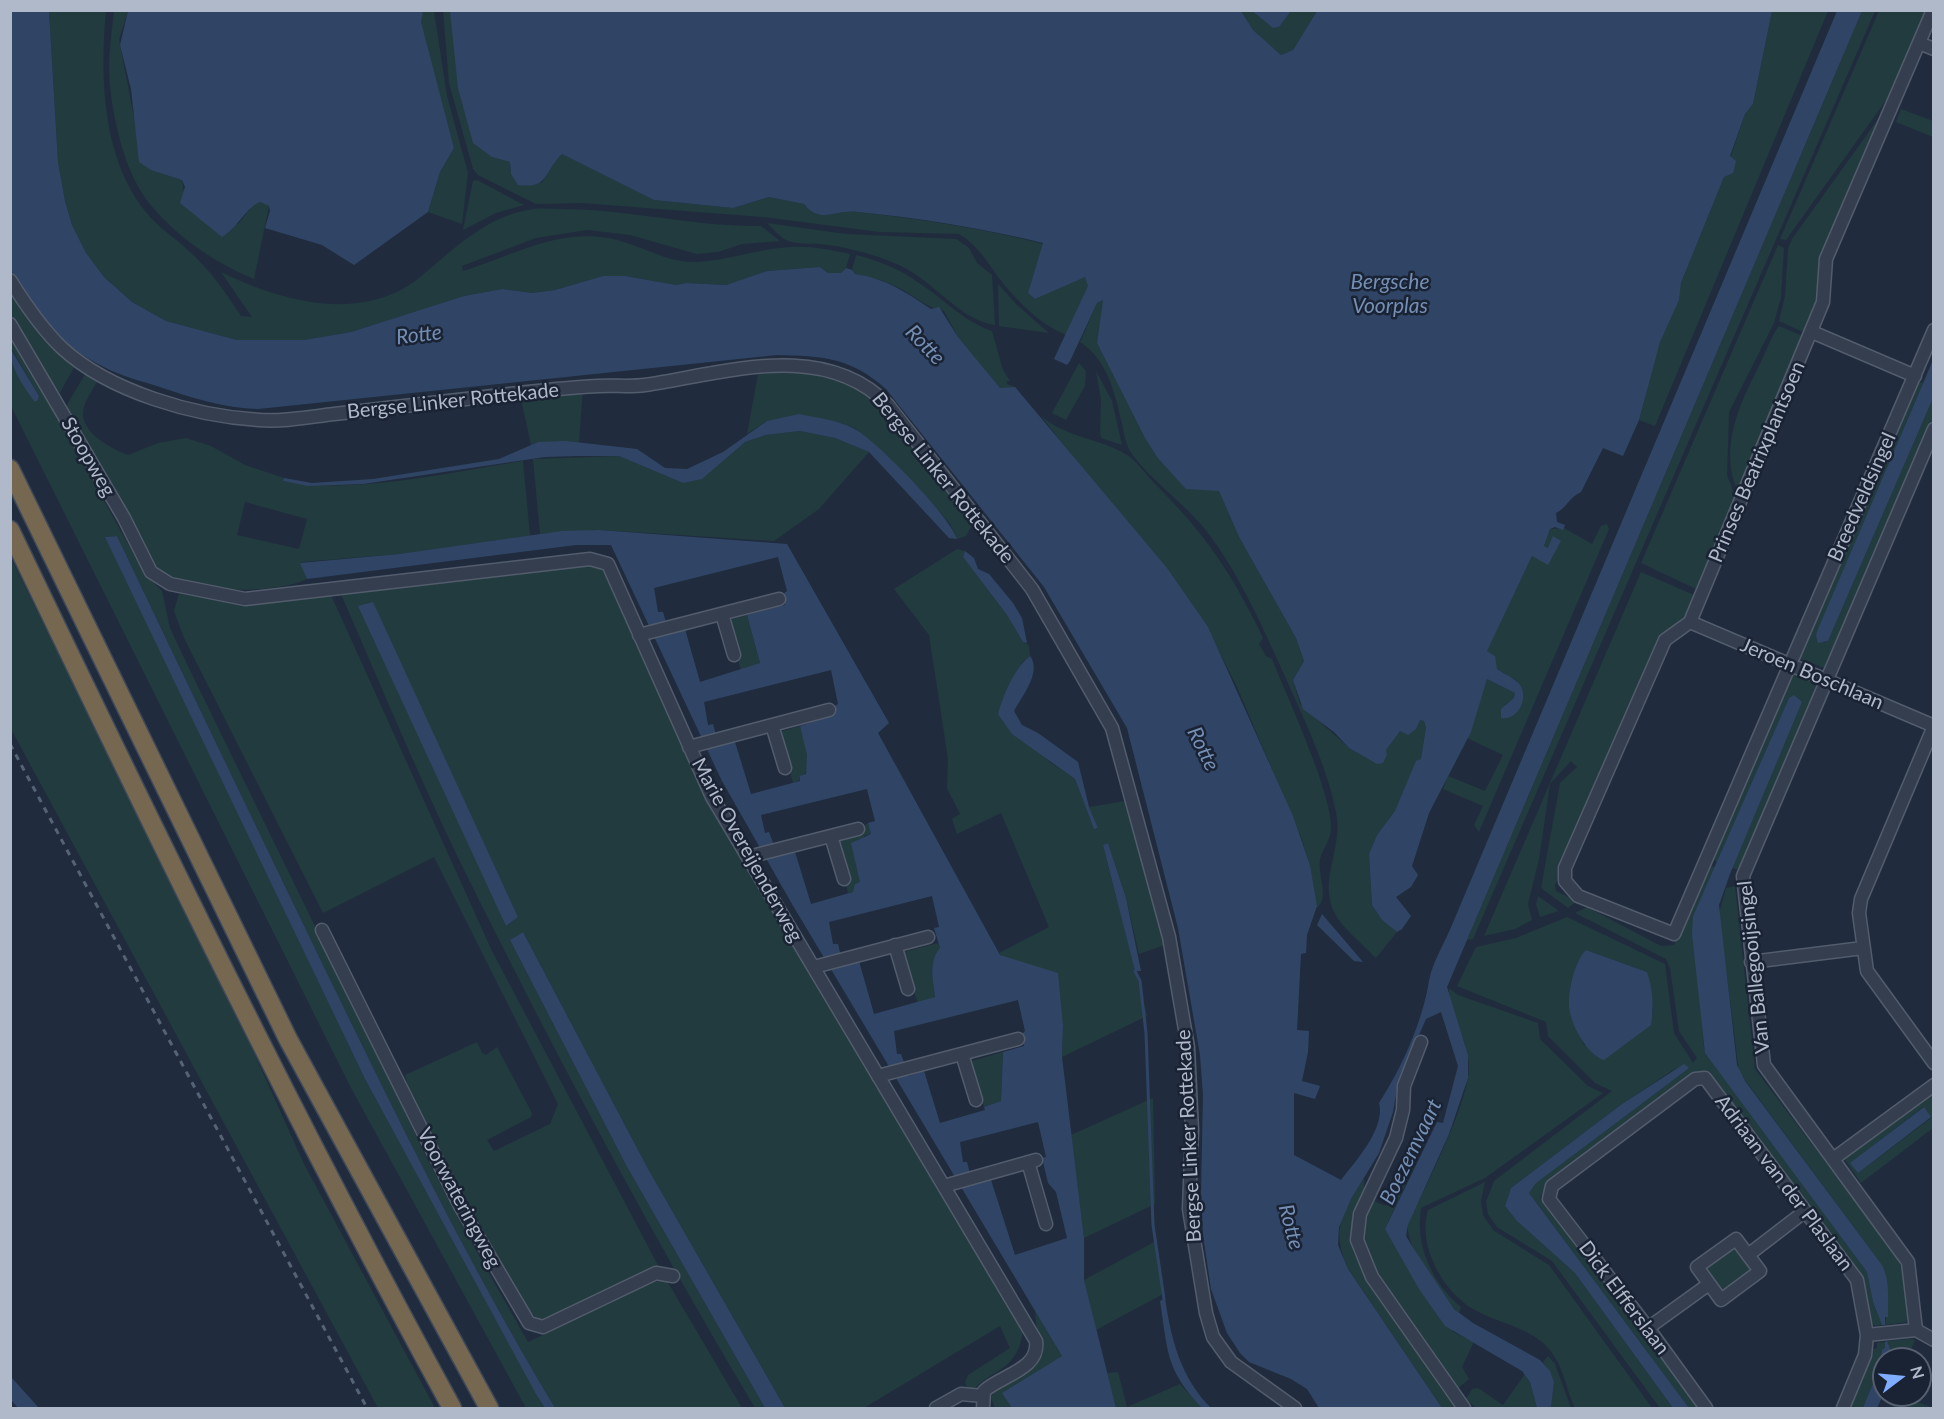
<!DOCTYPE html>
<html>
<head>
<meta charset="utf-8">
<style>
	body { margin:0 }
	#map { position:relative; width:1944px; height:1419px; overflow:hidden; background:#202c3e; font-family:Lato,sans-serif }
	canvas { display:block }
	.frame { position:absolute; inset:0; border:12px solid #b0b9ca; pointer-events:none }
	.north { position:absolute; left:1872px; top:1347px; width:60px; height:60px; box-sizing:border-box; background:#1a2333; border:2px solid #565f6f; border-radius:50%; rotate:74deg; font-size:16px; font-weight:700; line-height:24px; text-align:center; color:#b0b9ca }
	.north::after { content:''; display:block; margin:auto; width:21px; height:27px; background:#7fadff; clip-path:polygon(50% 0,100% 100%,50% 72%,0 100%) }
</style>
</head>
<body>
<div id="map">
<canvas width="1944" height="1419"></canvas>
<div class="frame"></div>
<div class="north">N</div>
</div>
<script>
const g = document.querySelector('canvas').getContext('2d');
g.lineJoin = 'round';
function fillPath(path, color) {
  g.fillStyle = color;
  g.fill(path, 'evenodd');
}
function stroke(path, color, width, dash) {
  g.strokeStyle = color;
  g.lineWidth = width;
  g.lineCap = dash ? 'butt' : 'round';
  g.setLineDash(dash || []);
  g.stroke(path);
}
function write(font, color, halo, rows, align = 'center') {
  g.font = font + ' Lato,sans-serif';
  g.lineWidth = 5;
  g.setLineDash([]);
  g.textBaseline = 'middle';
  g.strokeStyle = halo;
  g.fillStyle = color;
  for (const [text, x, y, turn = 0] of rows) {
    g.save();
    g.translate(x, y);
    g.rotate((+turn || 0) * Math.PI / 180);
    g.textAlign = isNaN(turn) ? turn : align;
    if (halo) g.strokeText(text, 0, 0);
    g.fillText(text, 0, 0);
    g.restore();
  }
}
fillPath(new Path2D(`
	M49 11H106C100 76 102 158 146 212 158 228 176 238 190 252 211 271 226 293 241 316L252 317 221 272C280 301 361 324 419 278 454 249 487 215 534 209 543 208 552 209 561 209 628 209 694 227 761 226L780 241 742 244 718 252 697 254 630 235 587 230 536 238 462 266 463 271C512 256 556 229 608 238 638 243 665 263 696 262 728 261 759 248 791 247 811 246 830 250 850 254L846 268 841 273H828L820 267 767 271 726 285 686 283 676 285 625 276H603L555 290 532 293 502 289 464 296 351 332 304 340H237L166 321 132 302 104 277 86 253 72 225 65 201 58 162Z
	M114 11H128L119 40 135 122 171 175 182 180 184 192 238 224 255 203 260 202 269 206 254 279C214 263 166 230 142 193 122 163 110 106 109 70 109 50 112 30 114 11Z
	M423 11H434L447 96 468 173 462 224 428 212 440 172 454 148 420 22Z
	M443 11H451L492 157 510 162 511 174 542 183 552 164 562 154 654 200 733 208 769 197 804 204C820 225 836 209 858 212 920 219 982 228 1043 244L1028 293 1035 299 1085 276 1089 286 1066 335C1040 324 1020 304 1002 282 989 265 978 245 959 234L880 232 763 217 685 211 582 203 536 204 478 175 473 169 449 83Z
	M1241 11H1252L1273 28 1279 27 1291 11H1317L1293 50 1281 55 1253 30Z
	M1772 11H1828L1655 426 1639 420C1647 394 1651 367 1660 341 1668 321 1679 305 1681 283L1724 177 1745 114 1753 104Z
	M1862 11H1875L1473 939 1467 940Z
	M1879 11H1928L1890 101 1884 103 1786 240 1780 239Z
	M1886 108 1823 257 1819 305 1807 334 1779 321 1785 296 1788 249 1792 239Z
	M1901 109 1933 121V137L1896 122Z
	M477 180 524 205 496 213 463 230 473 181Z
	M767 223 846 234 956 239 969 248 977 263 992 275 995 325C959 320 933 280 899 265 876 255 854 249 829 245 816 243 800 245 788 241 781 238 773 229 767 223Z
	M1778 245 1784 248 1781 297 1774 323 1729 412 1727 475 1735 496 1696 589 1641 563Z
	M856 255C879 261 900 269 919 283 944 299 963 321 992 331L1003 370 1010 381H1007V384L1015 387 1000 389 958 337 944 311C927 308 916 297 901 289 886 281 871 277 855 274L852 270Z
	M998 284 1017 305 1049 333 999 326Z
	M10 294 30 320 76 364 58 396 11 320Z
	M1103 300 1097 343 1145 438 1157 457 1219 491 1239 537 1296 638 1304 661 1293 680 1300 704 1349 748 1377 764 1395 735 1420 720 1424 721 1426 726 1421 759 1395 811 1377 835 1369 854 1372 905 1382 920 1397 932 1376 958C1343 924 1320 915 1332 863 1335 848 1339 834 1337 818 1330 774 1306 723 1287 681 1266 634 1239 573 1208 533 1186 504 1153 483 1132 454 1126 446 1124 434 1122 424 1115 394 1108 360 1080 342L1097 303Z
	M1779 326 1805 337 1738 492C1718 448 1740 403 1760 364 1766 351 1771 337 1779 326Z
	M10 331 144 573 162 591 170 628 186 662 395 1090C433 1178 481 1259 528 1342L610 1303 646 1282 667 1281 742 1408H555C469 1265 396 1115 323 965 254 822 185 679 117 536L106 537 365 1079 545 1408H526L350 1086 11 406V360L34 401 39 396 11 348Z
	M1079 363 1086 371 1085 386 1066 420 1052 413Z
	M87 371 99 377C95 387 87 397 84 407 77 431 110 448 128 455L158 443 186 438 211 446 245 465 284 478 283 481C356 495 449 472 523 461L530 536 399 554 301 562 307 579C274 595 184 594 154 570L65 408ZM245 502 307 519 299 549 237 535Z
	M783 371 821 373 861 390 882 407 973 523 966 536 957 539 950 524 916 485 855 428 841 423 767 421 747 434 758 374Z
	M1096 371 1112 401 1122 445 1101 438 1100 434 1101 400Z
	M1916 380 1923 383 1816 635 1824 643 1828 641 1933 398V419L1824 668 1799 658Z
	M583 389 579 442H538L531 445 520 395Z
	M1041 416C1065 437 1097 438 1124 453 1135 459 1145 473 1153 482 1204 532 1232 573 1263 638L1259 644 1266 656 1272 659C1286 694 1334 798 1331 829 1330 842 1322 850 1320 859 1317 874 1330 897 1317 908L1310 865 1301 837 1237 687 1207 627Z
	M800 431 835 438 869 452 819 509 774 541 599 530 540 534 533 459 619 456 683 483 745 442 766 435Z
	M1607 524 1609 529 1479 832 1474 825 1483 806 1443 789 1448 776 1485 791 1503 755 1467 738 1487 679 1515 693V698L1505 705 1516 714 1517 681 1497 669 1486 651 1532 556 1548 564V548L1544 546 1550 529 1564 528 1592 544 1601 526Z
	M957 549 965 551 963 557 1007 615 1023 642 1029 645 1030 656 1022 663 998 714 1050 762 1075 779 1094 829 1098 828 1089 807 1125 801 1165 945 1139 954 1126 898 1108 843 1103 845 1147 1016 1062 1057 1063 1026 999 953 1049 927 1001 813 957 834 952 819 960 814 947 788 948 759 929 635 894 589Z
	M10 556 254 1053 304 1164 435 1408H378L11 729Z
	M591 565 601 566 606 572 714 804 1023 1330C1018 1372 993 1367 970 1393L965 1382 968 1375 1010 1348 1000 1326 864 1408H785L647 1167 523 932 510 940 626 1165 765 1408H755C656 1242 563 1069 477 896 427 797 385 695 341 594ZM372 602 518 917 506 926Z
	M1641 572 1694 595 1683 620 1657 641 1555 885 1556 891 1577 901 1568 908 1541 888 1560 783 1577 767 1571 761 1550 784 1539 859 1528 904 1532 920 1515 929 1484 936Z
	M179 594 248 602 331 595 492 951 661 1271 541 1323 524 1305 411 1098 405 1075 477 1042 482 1053 486 1055 497 1047 532 1113 531 1117 487 1140 494 1151 550 1124 558 1104 434 857 323 913 184 638 174 611Z
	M747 615 760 663 741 670 727 621Z
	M1791 672 1818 684 1740 870 1732 868 1802 702 1789 698 1717 862 1711 858Z
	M800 726C805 744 817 776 793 783L779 732Z
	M868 823 871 834 864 836 861 882 854 892 848 893 835 837 865 829V825Z
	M1708 865 1715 867 1693 916 1704 1048 1867 1272 1873 1302 1882 1325 1875 1326 1871 1322 1862 1277 1709 1073 1694 1074 1547 1185 1540 1198 1699 1408H1689L1529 1193 1535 1183 1679 1066 1622 1104 1511 1188 1505 1206 1517 1221 1575 1273 1673 1408H1660L1552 1261 1497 1227 1488 1214 1486 1202 1494 1181 1612 1091 1595 1083 1548 1036 1546 1022 1457 986 1476 947 1516 938 1567 917 1665 964 1674 1033 1693 1063 1697 1058 1679 1031 1670 968 1666 959 1575 913 1587 907 1661 946 1674 945ZM1586 950 1647 972 1653 1011 1650 1025 1584 1045 1569 1004Z
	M1735 886 1755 1069 1893 1251 1901 1267 1908 1315 1906 1322 1885 1325 1888 1304 1885 1271 1882 1265 1739 1072 1719 914 1726 888Z
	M1538 896 1559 911 1540 917 1536 904Z
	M938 943 940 949C928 962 933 981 935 997L918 1003 900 953Z
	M1449 988 1458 995 1538 1023 1540 1039 1588 1086 1603 1093 1485 1178 1421 1208C1415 1246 1432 1283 1461 1307L1459 1313C1441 1298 1405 1247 1408 1225 1425 1186 1467 1108 1469 1068 1470 1046 1447 1002 1449 988Z
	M1003 1052 1001 1101 984 1107 972 1061Z
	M1933 1090V1128L1861 1183 1843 1157ZM1923 1107 1931 1118 1858 1173 1851 1163Z
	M1153 1098 1155 1204 1084 1238 1071 1135Z
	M1418 1140 1424 1144 1385 1229 1453 1332 1474 1342 1462 1367 1469 1379 1455 1391 1383 1289 1361 1240 1366 1212 1372 1200 1385 1206Z
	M1364 1178V1194L1352 1227 1353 1252 1429 1371 1444 1393 1462 1408H1442L1348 1269C1331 1227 1341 1215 1364 1178Z
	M1485 1182 1481 1201 1483 1215 1493 1230 1549 1265 1652 1408H1575C1564 1385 1564 1362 1543 1343 1524 1326 1495 1322 1473 1309 1443 1292 1417 1245 1428 1210Z
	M1156 1241 1163 1294 1096 1330 1084 1280Z
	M1735 1249 1750 1269 1749 1273 1726 1291H1721L1707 1272V1267L1730 1250Z
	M1035 1311 1062 1356 1003 1393 1012 1408H995L991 1398 994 1392 1022 1373 1038 1342Z
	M1911 1339 1915 1340 1907 1359H1894L1887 1341Z
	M1885 1342C1886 1364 1871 1387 1863 1408H1848L1873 1349 1877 1348V1343Z
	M1548 1356 1555 1364 1571 1408H1551L1554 1382 1543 1362Z
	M1118 1372 1127 1407 1180 1384 1202 1408H1116L1107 1373Z
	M1525 1374 1530 1382 1537 1408H1476L1466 1399 1472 1389 1478 1388 1503 1405Z
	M1902 1396 1933 1408H1893L1898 1397Z`), '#223b3f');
fillPath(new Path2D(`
	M10 11H49L58 162 65 201 72 225 86 253 104 277 132 302 166 321 237 340H304L351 332 464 296 502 289 532 293 555 290 603 276H625L676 285 686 283 726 285 767 271 820 267 828 273H841L846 268 852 270 855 274C885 278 907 293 931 309L939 307 958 337 1000 388 1015 387 1167 568 1208 627 1293 816 1310 865 1317 906 1307 935 1306 953 1301 954 1297 1030 1309 1031 1308 1052 1302 1081 1320 1086 1315 1099 1294 1093V1155L1341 1180C1355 1162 1386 1128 1379 1103 1402 1068 1423 1020 1429 981 1432 963 1445 942 1452 925L1837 11H1862L1447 987 1468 1055V1078L1449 1134 1408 1225 1406 1236 1412 1246 1454 1309 1473 1323 1540 1360 1550 1371 1554 1382 1551 1408H1537L1530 1382 1522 1371 1445 1326 1419 1289 1385 1229 1437 1122 1443 1123 1458 1066 1441 1012 1426 1019 1398 1083 1393 1112 1379 1153 1351 1199 1339 1227 1338 1245 1348 1269 1442 1408H1319L1307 1389 1291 1379 1249 1362 1240 1353 1227 1333 1211 1289 1203 1235 1201 1193 1203 1095 1200 1055 1178 928 1127 728 1044 587 886 389C850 357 823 356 777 355L258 409C224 408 192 398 160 387 141 381 121 376 104 367 64 348 28 310 11 269Z
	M128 11H423L421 22 454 148 440 172 428 212 354 265 322 245 265 228 270 211 269 206 260 202C248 206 236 229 222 237L180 203 185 187 182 180 151 170 139 162 131 89 120 45Z
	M450 11H1241L1253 30 1281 55 1293 50 1317 11H1772L1753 104 1745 114 1730 156 1736 161 1733 173 1724 177 1681 283 1679 300 1660 342 1639 420 1623 456 1603 448 1581 492C1569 497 1567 508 1556 513L1557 522 1565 525 1563 530 1555 527 1550 529 1544 546 1548 548 1553 536 1561 541 1548 565 1532 556 1487 651 1495 656 1497 669C1504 674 1515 678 1520 685 1529 698 1518 721 1501 718V709L1514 698 1515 693 1487 679 1471 732 1429 813 1412 866 1418 875 1411 887 1396 897 1411 916 1402 929 1397 932 1382 920 1372 905 1369 854 1377 835 1395 811 1416 761 1421 759 1426 727 1424 721 1420 720 1416 729 1408 735 1400 731 1386 750 1387 755 1383 763 1377 764 1349 748 1334 732 1303 709 1293 680 1304 661 1296 638 1239 537 1219 491 1186 489 1157 457 1145 438 1097 343 1103 300 1097 303 1070 361 1067 365 1054 359 1088 286 1085 277 1035 299 1028 293 1043 243C982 228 920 218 858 212 836 209 820 225 804 204L769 197 733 208 654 200 562 154C543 172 550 189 518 185L511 174 510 162 492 157 473 143 458 88Z
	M1252 11H1291L1279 27 1273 28Z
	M10 348 39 396 37 401H34C23 385 10 368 10 348Z
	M1933 360V398L1828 641 1818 643 1816 635 1818 629Z
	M799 414C817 418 837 420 853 428 874 438 951 517 957 539L949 538 869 452 835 438 800 431 766 435 745 442 702 479 683 483 619 456H577L545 457 363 484 308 486 283 481 284 478 312 483 373 479 499 459 538 442 566 441 637 449 665 468 687 469 723 452 767 421Z
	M599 530 787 544 889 723 878 733 1000 955 1058 973 1063 1026 1062 1057 1084 1238V1280L1116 1408H1012L1002 1393 1062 1356 792 904 722 781 611 545H576L307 579 300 563 399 554 562 531ZM778 557 787 591 782 595 785 605 747 615 760 663 700 682 685 629 669 633 663 612H658L654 588ZM831 670 838 704 830 709 832 716 800 726 807 755 806 774 800 776V781L751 794 735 742 719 746 713 724 708 725 704 702ZM867 789 875 821 868 823 871 834 851 843 860 882 855 884 853 892 811 904 795 852 778 856 769 832 765 833 761 815ZM932 896 939 927 934 928 940 948C928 962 933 980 935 997L874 1014 859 961 843 965 838 944H833L829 922ZM1018 1000 1025 1031 1022 1034 1024 1046 1003 1052 1001 1101 984 1107 985 1110 940 1123 924 1071 909 1076 901 1054H897L894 1031ZM1038 1122 1046 1157 1042 1158 1048 1183 1056 1192 1067 1238 1015 1255 991 1180 973 1185 967 1162H963L960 1142Z
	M117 536C185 679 254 822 323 965 396 1115 469 1265 555 1408H545L536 1394 365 1079 105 537Z
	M965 551 974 558 978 569 989 574 1013 603 1022 618 1027 643 1023 642 1007 615 963 557Z
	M373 602 518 917 506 926 358 606Z
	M1030 656C1042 672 1022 696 1014 711L1022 725 1038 733 1078 762 1089 807 1098 828 1094 829 1075 779 1012 734 998 714C1004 694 1013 670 1030 656Z
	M1794 695 1802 702 1730 874 1719 905 1737 1065 1745 1081 1882 1265C1890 1279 1888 1301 1888 1317H1885V1325H1882L1873 1302 1867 1272 1705 1053 1692 934 1693 916 1789 698Z
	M1108 843 1126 898 1141 971H1135L1103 845Z
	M1322 914 1363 962 1354 961 1317 925Z
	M523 932 647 1167 785 1408H765L626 1165 510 940Z
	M1586 950 1647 972C1653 989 1654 1007 1651 1025L1604 1060C1587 1055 1568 1021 1569 1003 1569 988 1575 961 1586 950Z
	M1684 1064 1689 1068 1536 1183 1529 1193 1689 1408H1673L1575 1273 1517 1221 1505 1206 1511 1188 1622 1104Z
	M1924 1107 1931 1117 1858 1173 1850 1163Z
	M1165 1298C1171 1340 1181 1378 1211 1408H1202C1165 1369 1168 1351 1160 1301Z
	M1887 1341 1894 1359H1884V1393L1877 1408H1863C1870 1388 1881 1373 1882 1350L1885 1348V1342Z
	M11 1377 39 1408H18L11 1400Z`), '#304565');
stroke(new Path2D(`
	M1135 971 1140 981 1146 1033 1153 1225 1164 1299`), '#304565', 3);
const minor = new Path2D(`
	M1933 10 1826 259 1823 302 1690 622 1665 640 1565 868V881L1578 896 1674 934 1934 330
	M1919 43 1934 49
	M10 280C25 304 41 328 62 348 110 392 194 416 259 420 283 422 309 417 334 414 378 409 422 404 466 399 510 394 554 388 598 386 613 385 630 387 645 385 725 373 824 339 888 405L1032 589 1112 728 1169 937 1188 1047 1192 1130 1189 1209 1206 1313 1213 1337 1231 1362 1295 1408
	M10 324 124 518 151 572 170 584 245 599 590 559 608 564 712 797 1036 1341C1040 1369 1002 1375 984 1391L983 1408
	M1812 332 1915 376
	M722 614 734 655
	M1690 622 1934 726
	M639 635 779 599
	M772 725 785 768
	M1934 726 1861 899 1859 913 1867 971 1934 1063
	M689 747 829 710
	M831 836 844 879
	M748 857 858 829
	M322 930 460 1206 529 1323 543 1327 656 1273 673 1276
	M895 945 908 989
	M1751 962 1863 948
	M814 967 928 937
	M1421 1042 1404 1086 1403 1110 1396 1138 1360 1214 1357 1240 1372 1277 1464 1408
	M962 1054 976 1100
	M878 1076 1018 1039
	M1833 1159 1934 1085
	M1028 1162 1046 1224
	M944 1186 1036 1160
	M1736 1239 1760 1271 1721 1300 1697 1267Z
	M1748 1255 1804 1212
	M1648 1328 1709 1284
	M1916 1330 1908 1262 1764 1065 1743 876 1934 429
	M1867 1335 1916 1330 1934 1340
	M936 1408 961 1394 983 1396
	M1706 1408 1648 1328 1549 1199 1552 1186 1695 1079 1705 1078 1857 1280 1867 1335 1865 1355 1843 1408`);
const highway = new Path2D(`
	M10 469 288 1039 489 1408
	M10 530C152 826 295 1121 452 1408`);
stroke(minor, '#525c6c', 15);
stroke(highway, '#3f4959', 21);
stroke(minor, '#343e4e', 12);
stroke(highway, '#756750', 18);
stroke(new Path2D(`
	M10 744 367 1408`), '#566275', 3, [6, 6]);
write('20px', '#b0b9ca', '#1a2333', [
	["Bergse Linker Rottekade",453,401,-6],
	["Stoopweg",88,457,60],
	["Prinses Beatrixplantsoen",1757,462,-67],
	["Bergse Linker Rottekade",943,478,51],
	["Breedveldsingel",1862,497,-66],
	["Jeroen Boschlaan",1812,674,23],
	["Marie Overeijenderweg",747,850,61],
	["Van Ballegooijsingel",1754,967,-96],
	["Bergse Linker Rottekade",1189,1136,-93],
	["Adriaan van der Plaslaan",1784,1183,53],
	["Voorwateringweg",459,1198,62],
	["Dick Elfferslaan",1624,1298,53]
]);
write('italic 21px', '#748eb4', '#1a2333', [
	["Bergsche",1390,282],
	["Voorplas",1390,306],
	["Rotte",419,335,-7],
	["Rotte",925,345,46],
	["Rotte",1203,749,64],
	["Boezemvaart",1411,1152,-64],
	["Rotte",1291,1227,75]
]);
</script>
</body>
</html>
